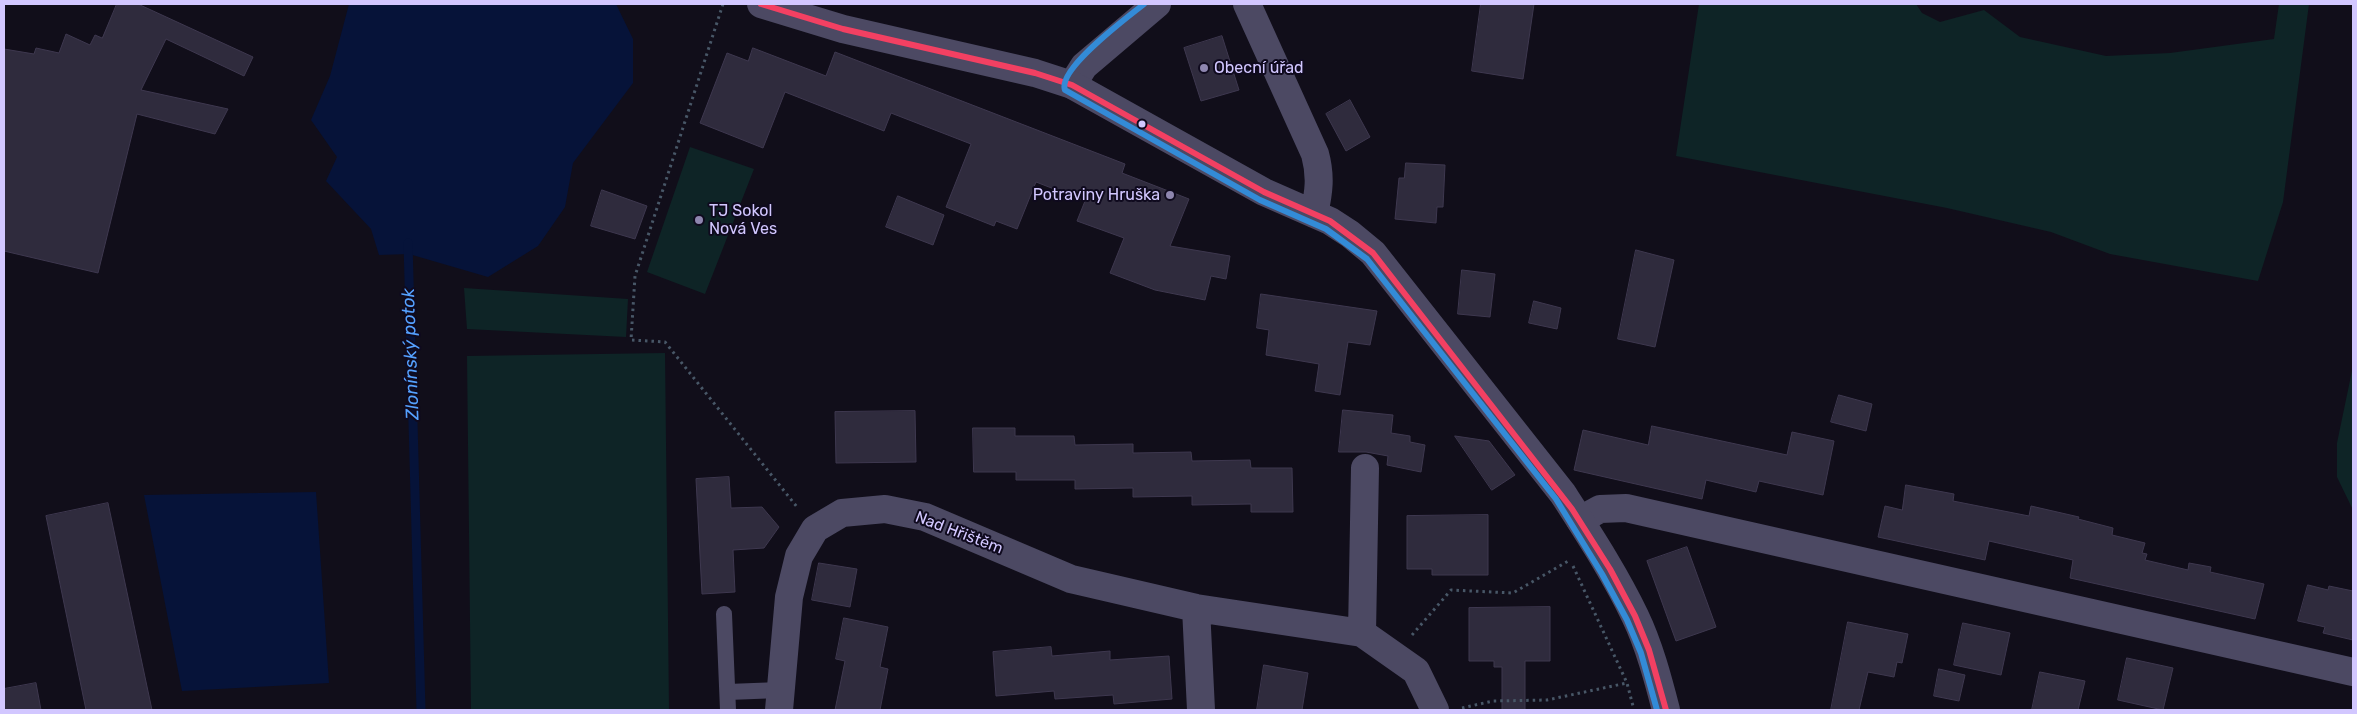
<!DOCTYPE html>
<html>
<head>
<meta charset="utf-8">
<style>
	body { margin:0 }
	#map { position:relative; width:2357px; height:714px; overflow:hidden; background:#110e1a; font-family:Rubik,sans-serif }
	canvas { display:block }
	.frame { position:absolute; inset:0; border:5px solid #d2c7ff; pointer-events:none }
</style>
</head>
<body>
<div id="map">
<canvas width="2357" height="714"></canvas>
<div class="frame"></div>
</div>
<script>
const g = document.querySelector('canvas').getContext('2d');
g.lineJoin = 'round';
function fillPath(path, color) {
  g.fillStyle = color;
  g.fill(path, 'evenodd');
}
function stroke(path, color, width, dash) {
  g.strokeStyle = color;
  g.lineWidth = width;
  g.lineCap = dash ? 'butt' : 'round';
  g.setLineDash(dash || []);
  g.stroke(path);
}
function write(font, color, halo, rows, align = 'center') {
  g.font = font + ' Rubik,sans-serif';
  g.lineWidth = 4;
  g.setLineDash([]);
  g.textBaseline = 'middle';
  g.strokeStyle = halo;
  g.fillStyle = color;
  for (const [text, x, y, turn = 0] of rows) {
    g.save();
    g.translate(x, y);
    g.rotate((+turn || 0) * Math.PI / 180);
    g.textAlign = isNaN(turn) ? turn : align;
    if (halo) g.strokeText(text, 0, 0);
    g.fillText(text, 0, 0);
    g.restore();
  }
}
fillPath(new Path2D(`
	M1699 4H1916L1922 13 1940 22 1984 10 2020 37 2106 56 2170 53 2274 39 2279 4H2309L2283 202 2258 281 2110 254 2051 232 1947 208 1676 156Z
	M690 147 754 169 705 294 647 272Z
	M464 288 628 299 626 337 467 329Z
	M665 353 669 710H471L467 356Z
	M2353 366V510L2337 477V443Z`), '#0e2426');
fillPath(new Path2D(`
	M349 4H616L633 39V83L573 163 565 207 538 246 488 277 409 254 379 255 371 229 326 181 337 157 311 120 330 76Z
	M316 492 329 683 182 691 144 495Z`), '#061339');
stroke(new Path2D(`
	M408 243 421 710`), '#061339', 9);
const building = new Path2D(`
	M117 4H138L253 57 244 76 166 39 141 90 228 109 215 134 137 114 98 273 4 251V49L34 54 36 48 59 53 66 34 90 45 95 35 102 38Z
	M1481 4H1534L1523 79 1472 71Z
	M1222 36 1239 90 1201 101 1184 48Z
	M753 48 826 76 835 52 1125 164 1122 173 1189 199 1170 246 1230 256 1226 279 1211 276 1205 300 1155 290 1110 273 1124 238 1077 221 1085 201 1036 182 1017 229 996 221 994 226 946 207 971 144 891 113 884 131 785 92 763 148 700 123 727 53 748 61Z
	M1350 100 1370 137 1346 151 1326 114Z
	M1406 163 1445 165 1443 207H1437L1436 223 1395 219 1399 178H1404Z
	M602 190 647 206 635 239 591 226Z
	M898 196 944 215 933 245 886 227Z
	M1636 250 1674 260 1655 347 1618 339Z
	M1462 270 1495 274 1490 317 1458 314Z
	M1261 294 1377 311 1370 345 1348 342 1340 395 1315 391 1319 364 1266 355 1269 330 1257 328Z
	M1534 301 1561 308 1557 329 1529 323Z
	M1839 395 1872 404 1866 431 1831 422Z
	M1343 410 1393 415 1391 433 1410 436V442L1425 445 1421 472 1387 465 1388 456 1366 452H1339Z
	M915 411 916 462 836 463 835 412Z
	M1652 426 1787 455 1792 432 1834 441 1823 495 1759 481 1756 492 1706 480 1702 499 1574 470 1583 430 1648 445Z
	M973 428H1015V436H1074L1075 445 1133 444V453L1191 452 1192 461 1250 460 1251 468H1292L1293 512H1251V504L1192 505V496L1133 497V488L1075 489V480H1016V472H974Z
	M1455 436 1489 441 1515 475 1492 490Z
	M729 477 731 508 762 507 779 527 764 548 733 550 735 592 702 594 696 479Z
	M1906 485 1954 494 1953 501 2029 516 2031 506 2079 517 2078 519 2113 528 2112 535 2145 543 2142 553 2147 554 2145 560 2188 570 2189 563 2211 567 2210 572 2264 584 2255 619 2070 578 2073 560 1989 541 1985 560 1878 537 1885 506 1902 510Z
	M108 503 152 710H86L46 516Z
	M1488 515V575H1432V569H1407V516Z
	M1687 547 1716 627 1676 641 1647 561Z
	M819 563 857 569 850 607 812 600Z
	M2308 585 2328 590 2329 586 2353 591V640L2323 633 2325 627 2298 621Z
	M1550 607V661H1525V710H1502V667H1494V661H1469V608Z
	M844 618 888 627 880 667 888 669 880 710H835L845 661 836 659Z
	M1848 622 1908 634 1902 663 1897 662 1894 677 1868 672 1859 710H1831Z
	M1963 623 2010 633 2001 675 1954 665Z
	M1051 647 1052 656 1110 651V660L1169 656 1172 699 1114 704 1113 695 1055 699 1054 691 996 696 993 652Z
	M2127 658 2173 668 2163 710 2118 700Z
	M1264 665 1308 673 1302 710H1257Z
	M1939 669 1965 675 1959 701 1934 696Z
	M2040 672 2085 681 2078 710H2032Z
	M36 683 41 710H4V689Z`);
fillPath(building, '#2f2b3d');
stroke(building, '#3e384f', 1);
stroke(new Path2D(`
	M723 4 635 276 631 340 665 342 797 507
	M1573 566 1627 683 1634 710
	M1412 635 1451 590 1513 593 1570 560
	M1462 708 1493 701 1547 700 1627 683`), '#485767', 3, [2.5, 4]);
stroke(new Path2D(`
	M724 614 728 710
	M728 692 780 690`), '#4c4963', 16);
stroke(new Path2D(`
	M1072 85 1084 66 1157 4
	M1580 520 1600 509 1626 508 2353 672
	M1196 608 1201 710
	M1362 633 1365 468
	M779 710 789 597 799 556 815 529 842 513 885 509 925 517 1071 579 1196 608 1362 633 1416 671 1435 710`), '#4c4963', 28);
stroke(new Path2D(`
	M761 4 843 29 1035 73 1072 85 1264 192 1330 221 1350 234 1373 253 1563 494C1588 533 1615 574 1635 616 1649 645 1658 679 1666 710
	M1247 4 1315 154C1321 176 1319 192 1314 214`), '#4c4963', 28);
stroke(new Path2D(`
	M761 4 843 29 1035 73 1072 85 1264 192 1330 221 1373 253 1572 509 1610 569 1635 616 1649 650 1666 710`), '#f24062', 6);
stroke(new Path2D(`
	M1144 4C1128 17 1057 69 1065 90L1260 200 1326 229 1367 259 1556 499 1602 574 1627 620 1641 653 1657 710`), '#338bd7', 6);
for (const [x, y, r, color] of [
	[1204,68,5,"#8e86af"],
	[1142,124,4.5,"#d2c7ff"],
	[1170,195,5,"#8e86af"],
	[699,220,5,"#8e86af"]
]) {
  const dot = new Path2D();
  dot.arc(x, y, r, 0, 2 * Math.PI);
  g.fillStyle = color;
  g.fill(dot);
  stroke(dot, '#0f0a1e', 2);
}
write('16px', '#d2c7ff', '#0f0a1e', [
	["Obecní úřad",1214,68],
	["Potraviny Hruška",1160,195,"right"],
	["TJ Sokol",709,211],
	["Nová Ves",709,229]
], 'left');
write('16px', '#d2c7ff', '#0f0a1e', [
	["Nad Hřištěm",959,533,21]
]);
write('italic 18px', '#55a1ff', '#0f0a1e', [
	["Zlonínský potok",411,354,-92]
]);
</script>
</body>
</html>
